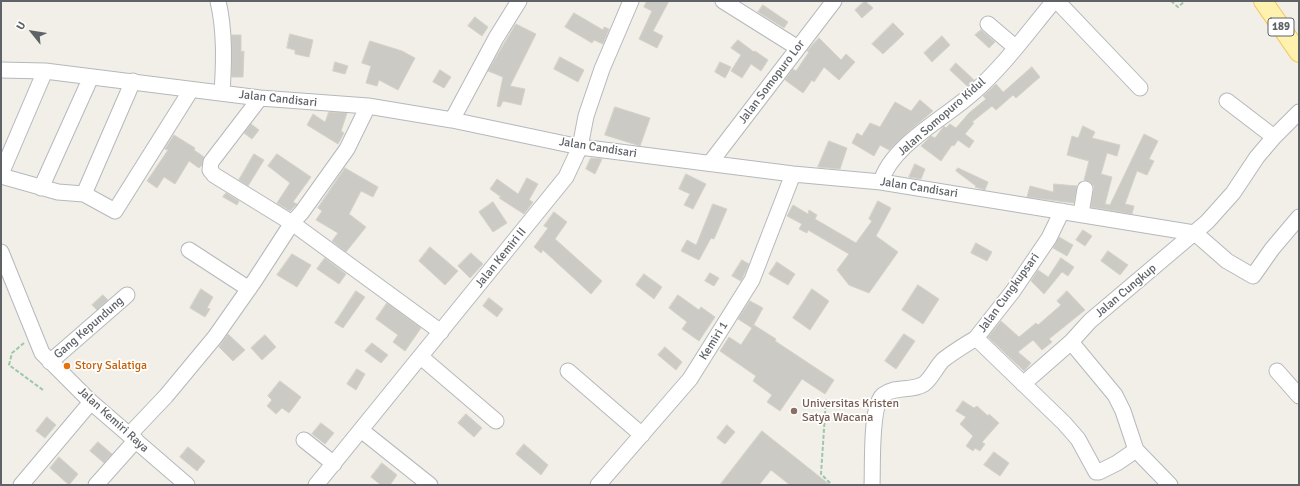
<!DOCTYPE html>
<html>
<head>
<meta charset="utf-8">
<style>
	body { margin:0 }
	#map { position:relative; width:1300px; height:486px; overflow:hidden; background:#f1efe8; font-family:Signika,sans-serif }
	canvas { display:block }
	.frame { position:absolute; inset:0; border:2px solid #5f6368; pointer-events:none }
	.north { position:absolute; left:12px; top:12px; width:40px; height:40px; -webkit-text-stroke:3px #fff; paint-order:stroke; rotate:300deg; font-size:11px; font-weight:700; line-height:16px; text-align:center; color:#5f6368 }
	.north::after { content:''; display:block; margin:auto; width:14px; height:18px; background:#5f6368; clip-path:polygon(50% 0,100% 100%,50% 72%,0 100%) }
</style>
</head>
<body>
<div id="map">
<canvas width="1300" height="486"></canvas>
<div class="frame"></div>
<div class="north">U</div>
</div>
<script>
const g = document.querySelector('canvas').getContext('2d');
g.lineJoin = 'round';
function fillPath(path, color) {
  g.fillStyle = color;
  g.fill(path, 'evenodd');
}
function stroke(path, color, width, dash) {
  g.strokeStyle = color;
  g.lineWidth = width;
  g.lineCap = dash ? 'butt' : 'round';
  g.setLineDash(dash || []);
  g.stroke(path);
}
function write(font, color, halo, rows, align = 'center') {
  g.font = font + ' Signika,sans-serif';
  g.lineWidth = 3.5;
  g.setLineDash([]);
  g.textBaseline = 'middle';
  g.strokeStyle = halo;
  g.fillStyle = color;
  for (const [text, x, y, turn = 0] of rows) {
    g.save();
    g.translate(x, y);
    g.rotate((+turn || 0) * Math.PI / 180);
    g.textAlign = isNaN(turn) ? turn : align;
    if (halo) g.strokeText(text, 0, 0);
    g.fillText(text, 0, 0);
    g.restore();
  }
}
const building = new Path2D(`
	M647 1H669L653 31 663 36 657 48 639 39 652 11 644 7Z
	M865 1 873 8 862 18 855 10Z
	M763 5 788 22 784 28 758 12Z
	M574 13 603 30 604 27 609 29 603 44 594 40 592 43 565 27Z
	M475 17 488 27 482 36 468 26Z
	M893 23 904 34 883 54 872 44Z
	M516 24 536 34 510 86 525 89 521 105 503 101 500 107 497 106 503 77 488 71Z
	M981 30 995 42 989 48 975 35Z
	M290 34 313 40 309 57 295 54V50L287 48Z
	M232 35H241V52L244 51 243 77H232Z
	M942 36 950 45 932 62 924 53Z
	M819 38 841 60 846 54 855 62 839 80 824 67 814 82 812 80 803 93 785 80 793 69 796 71 809 52 807 51Z
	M738 40 754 52 755 51 768 60 761 71 751 64 742 78 731 71 741 55 731 48Z
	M370 41 402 51 415 58 398 90 379 80 377 86 366 83 371 66 362 63Z
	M560 57 584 70 578 82 554 69Z
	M335 62 348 66 345 74 333 71Z
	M720 62 731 67 725 78 715 72Z
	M956 63 974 80 967 86 950 70Z
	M1032 67 1040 77 1016 98 1013 95 996 110 992 106 972 122 974 123 965 134 974 141 969 148 958 140 954 146 952 145 941 161 921 146 931 136 935 138 944 126 946 128 950 124 956 128 969 113 986 99 983 96 996 84 1003 92Z
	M440 70 451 77 444 88 433 82Z
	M920 100 933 111 908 132 889 150 880 145 874 156 852 143 857 133 862 136 870 123 880 127 895 102 911 111Z
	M615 107 650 118 640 146 605 135Z
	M329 112 347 113 341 131 344 133 338 144 307 125 313 114 325 122Z
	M251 124 259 130 252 139 244 133Z
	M1083 126 1095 132 1092 138 1120 145 1117 156 1107 153 1101 174 1112 177 1105 204 1110 205 1144 134 1158 141 1149 159 1154 161 1147 175 1137 171 1125 204 1134 206 1132 214 1091 207 1094 186 1090 182 1084 180 1089 161 1067 155 1072 136 1078 138Z
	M174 135 195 148 194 150 204 157 202 165 199 168 189 161 175 184 164 177 157 188 147 181 168 150 165 149Z
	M829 141 847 148 840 169 818 167Z
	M254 154 264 160 248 186 239 180Z
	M277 154 311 177 293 202 297 204 290 211 277 203 290 183 268 166Z
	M591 158 602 159 595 174 586 169Z
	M915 164 925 169 921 179 909 177Z
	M345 168 378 187 373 197 361 191 349 214 366 227 346 252 332 241 338 233 316 220 322 211 318 208Z
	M958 168 988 182 985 190 975 187 976 186 956 171Z
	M686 174 706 184 693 209 684 205 690 194 679 189Z
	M527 178 538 184 529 200 533 202 524 214 499 198 501 197 490 189 497 179 518 194Z
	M1054 184 1077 186 1074 203 1027 197 1030 186 1053 192Z
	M226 193 239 201 237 205 223 197Z
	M878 201 891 208 876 236 898 252 869 293 849 285 837 270 849 254 808 230 807 233 799 229 802 224 787 216 793 205 808 214 809 210 817 215 815 219 856 243 872 221 869 219Z
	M493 202 507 223 493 232 479 212Z
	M713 204 727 209 714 239 711 238 699 260 681 251 687 240 696 245Z
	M554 212 567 222 555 239 602 281 591 294 543 250 541 253 534 247 548 228 544 226Z
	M1083 230 1092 236 1085 246 1076 240Z
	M1059 237 1073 245 1067 256 1053 248Z
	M976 243 992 252 987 261 971 253Z
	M430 247 458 271 445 285 419 261Z
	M1108 251 1128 265 1120 275 1101 261Z
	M471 253 483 264 470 278 458 266Z
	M292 254 311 265 297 287 277 275Z
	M325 258 346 274 339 284 317 269Z
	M1061 258 1074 267 1068 276 1062 272 1044 294 1031 281 1038 270 1048 277Z
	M742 260 749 264 741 281 732 276Z
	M777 262 795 274 788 285 769 274Z
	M710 273 719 278 714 286 705 281Z
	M644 274 662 287 654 299 636 285Z
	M918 285 939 299 923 324 902 310Z
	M201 289 213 297 207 308 210 309 205 317 190 308Z
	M812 289 829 301 810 330 793 318Z
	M356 291 365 297 343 328 335 323Z
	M1067 291 1085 310 1049 339 1052 342 1042 350 1033 340 1018 352 1031 363 1024 371 988 337 1001 321 1019 337 1036 323 1038 325 1061 305 1057 301Z
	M103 295 108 300 97 310 92 305Z
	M678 295 699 310 701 307 715 317 699 341 682 329 687 322 669 308Z
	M489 298 503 309 497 317 483 306Z
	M750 301 763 308 753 326 754 325 776 339 775 341 834 380 825 394 802 379 780 411 767 402 772 395 753 381 756 376 720 351 729 337 741 345 752 328 738 319Z
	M387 303 421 328 405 351 393 342 398 335 376 319Z
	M228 334 245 350 233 361 219 347Z
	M904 334 915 341 896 369 885 361Z
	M265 335 276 347 262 360 251 348Z
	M372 343 388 355 381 363 365 351Z
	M665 347 682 362 676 370 658 355Z
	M357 369 365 374 356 390 347 384Z
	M280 381 301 397 289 413 282 408 276 414 267 406 272 400 268 396Z
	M963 401 974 408 977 406 988 416 989 414 999 423 982 442 985 444 980 451 975 448 973 451 966 446 973 436 960 424 966 417 956 411Z
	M466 414 482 428 474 437 458 423Z
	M47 417 56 425 45 438 36 431Z
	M321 423 334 433 325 444 312 434Z
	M727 425 735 432 725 444 717 438Z
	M762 431 830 485H790L771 470 759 485H720Z
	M98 442 112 454 104 463 90 451Z
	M524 444 548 465 541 475 516 454Z
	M188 447 205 461 197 471 180 457Z
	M994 452 1009 463 1000 476 984 465Z
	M59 457 78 474 69 485 50 468Z
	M382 463 397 475 390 485H381L371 477Z`);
fillPath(building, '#cccac5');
stroke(building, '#d6d1c6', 1);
const minor = new Path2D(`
	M218 1C225 31 224 62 222 93
	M723 1 798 48
	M1057 1 1140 88
	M988 24 1015 47
	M1 70 45 71 260 98 368 106 452 120 580 147 793 174 881 182 1194 233
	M260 98 211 162 210 170 214 175 292 223 441 332
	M1227 101 1274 137
	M452 120 496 38 519 1
	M710 163 834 1
	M1 174 45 71
	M1 176 58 192 84 194 115 211 191 90
	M881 182C891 145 947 117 974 92 1004 66 1028 32 1054 1
	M41 188 91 77
	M84 194 133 81
	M1062 211 1049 238 1013 291 976 338 1064 423 1078 439 1096 472H1099L1117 463 1136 450
	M1081 214 1085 189
	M1195 233 1227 261 1253 276 1272 249 1299 217
	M189 250 249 289
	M1 252 42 353 91 402 187 485
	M421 357 496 421
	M50 362 127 295
	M568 371 642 435
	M1277 371 1299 396
	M1023 384 1071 342
	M361 430 430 485
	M130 434 166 396 215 337 255 280 292 223 302 212 347 149 368 106
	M304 440 334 464
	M21 485 91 402
	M96 485 136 440
	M316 485 566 177 580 147 586 116 602 69 631 1
	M598 485 690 379 752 280 793 174
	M872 485C873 467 870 406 883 395 896 385 911 392 924 384 932 378 936 367 943 360 953 352 965 345 976 338
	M1170 485 1136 450 1123 411 1115 395 1071 342 1090 321 1207 222 1233 193 1257 157 1274 137 1299 112`);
const major = new Path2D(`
	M1263 1 1299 53`);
stroke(minor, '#b5b8bc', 17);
stroke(major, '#f2c960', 20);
stroke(new Path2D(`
	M1133 1H1135
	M1171 1 1178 7 1185 1
	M24 343 12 353 9 365 43 390
	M826 399 821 474 832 485`), '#9cc7a9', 2, [4, 2]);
stroke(minor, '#fff', 15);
stroke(major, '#fff2af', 18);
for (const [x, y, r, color] of [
	[67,366,4,"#e8710a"],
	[794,411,4,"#8d6e63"]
]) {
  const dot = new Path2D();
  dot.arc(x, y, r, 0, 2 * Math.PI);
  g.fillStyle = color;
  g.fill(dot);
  stroke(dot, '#fff', 1.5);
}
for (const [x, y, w] of [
	[1281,27,26]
]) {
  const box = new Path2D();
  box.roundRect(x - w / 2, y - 9, w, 18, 3);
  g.fillStyle = '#fff';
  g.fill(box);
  stroke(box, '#5f6368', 1);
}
write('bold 11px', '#5f6368', null, [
	["189",1281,27]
]);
write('12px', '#5f6368', '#fff', [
	["Jalan Somopuro Lor",772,82,-53],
	["Jalan Candisari",278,99,6],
	["Jalan Somopuro Kidul",942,117,-41],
	["Jalan Candisari",598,148,9],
	["Jalan Candisari",919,188,9],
	["Jalan Kemiri II",501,258,-51],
	["Jalan Cungkup",1126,291,-40],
	["Jalan Cungkupsari",1009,293,-54],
	["Gang Kepundung",89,328,-41],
	["Kemiri 1",714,341,-58],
	["Jalan Kemiri Raya",113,420,42]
]);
write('12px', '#c56008', '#fff', [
	["Story Salatiga",75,366]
], 'left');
write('12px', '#785e54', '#fff', [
	["Universitas Kristen",802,404],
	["Satya Wacana",802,418]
], 'left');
</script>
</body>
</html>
